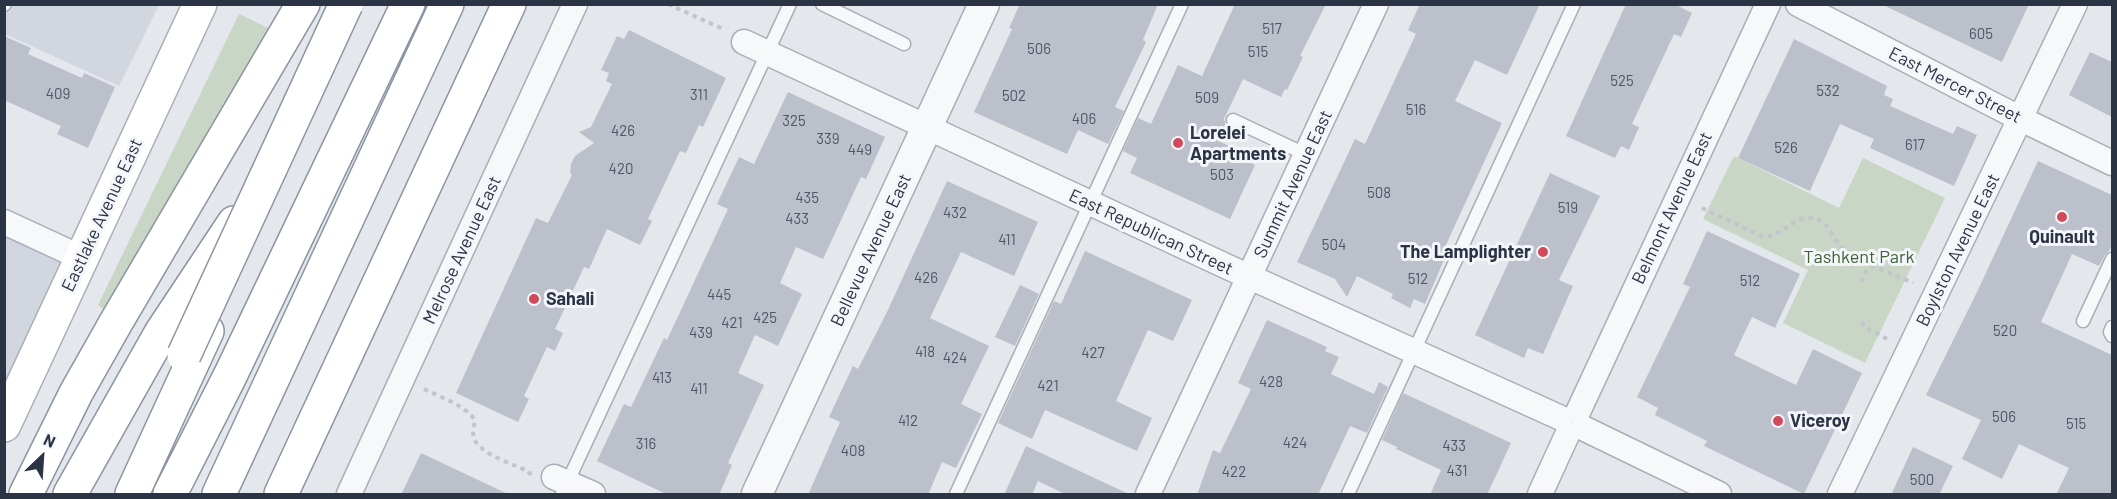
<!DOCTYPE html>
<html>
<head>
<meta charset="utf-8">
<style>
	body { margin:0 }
	#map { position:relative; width:2117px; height:499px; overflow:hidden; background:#e4e7ec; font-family:Barlow,sans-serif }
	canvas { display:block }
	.frame { position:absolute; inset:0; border:6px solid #2b3445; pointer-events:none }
	.north { position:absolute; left:12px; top:427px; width:60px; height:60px; -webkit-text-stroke:4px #f4f6f9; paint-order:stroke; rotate:25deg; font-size:16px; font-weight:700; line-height:24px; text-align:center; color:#2b3445 }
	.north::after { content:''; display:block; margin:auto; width:21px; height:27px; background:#2b3445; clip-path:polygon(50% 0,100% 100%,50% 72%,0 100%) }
</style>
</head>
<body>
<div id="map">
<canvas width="2117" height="499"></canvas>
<div class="frame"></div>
<div class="north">N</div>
</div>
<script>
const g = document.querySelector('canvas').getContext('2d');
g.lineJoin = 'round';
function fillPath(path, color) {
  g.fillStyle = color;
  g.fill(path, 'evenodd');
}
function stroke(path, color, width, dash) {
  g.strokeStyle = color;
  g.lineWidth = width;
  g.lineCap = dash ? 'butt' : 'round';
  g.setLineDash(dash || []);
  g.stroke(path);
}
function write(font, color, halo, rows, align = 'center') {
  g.font = font + ' Barlow,sans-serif';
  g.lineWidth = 6;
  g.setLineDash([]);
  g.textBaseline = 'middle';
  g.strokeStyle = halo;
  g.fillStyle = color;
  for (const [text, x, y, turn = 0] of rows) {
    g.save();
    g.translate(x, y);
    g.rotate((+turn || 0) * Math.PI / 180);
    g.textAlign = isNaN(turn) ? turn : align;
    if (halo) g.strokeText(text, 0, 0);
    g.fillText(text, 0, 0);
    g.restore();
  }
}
fillPath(new Path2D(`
	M5 5H159L119 86 5 34Z
	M5 222 82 258 5 425Z`), '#d2d6de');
fillPath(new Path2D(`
	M239 14 270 29 105 311 98 305Z
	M1734 156 1839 208 1863 158 1945 198 1865 363 1783 323 1808 270 1703 219Z`), '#c9d6c5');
fillPath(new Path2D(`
	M1020 4H1158L1143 40 1146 42 1115 107 1124 111 1108 144 1078 130 1067 154 974 112 1012 29 1009 28Z
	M1235 4H1326L1300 56 1303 57 1287 90 1285 89 1281 97 1243 79 1224 119 1226 125 1219 141 1235 149 1233 154 1255 165 1230 219 1130 173 1137 158 1123 151 1138 118 1151 124 1178 65 1202 76Z
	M1420 4H1540L1507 75 1475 60 1455 101 1502 123 1440 258 1444 260 1425 304 1414 299 1410 308 1391 298 1393 294 1357 276 1347 297 1335 279 1297 262 1355 139 1365 144 1416 34 1408 30Z
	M1626 4H1674L1692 13 1681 37 1674 34 1632 124 1639 127 1629 150 1621 146 1615 158 1566 136Z
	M1881 4H2029L2002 62Z
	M629 30 726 78 703 127 699 125 686 153 680 151 648 219 652 221 640 245 607 229 589 269 584 267 555 329 563 333 555 351 547 347 524 396 529 399 518 422 456 393 536 218 548 223 572 175 570 173 571 164 575 156 594 143 579 132 591 127 612 84 606 81 609 73 601 70 617 36 624 39Z
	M4 36 31 48 28 54 82 78 84 73 115 87 88 148 57 134 61 126 4 100Z
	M1794 39 1887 86 1884 95 1893 99 1890 106 1953 134 1957 126 1977 135 1954 186 1870 148 1874 139 1840 124 1810 191 1738 158Z
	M2090 52 2112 62V117L2069 95Z
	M788 92 885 137 866 179 861 177 823 259 796 247 780 283 802 294 778 346 755 335 738 373 764 385 728 463 732 465 719 495H668L597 461 624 404 631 407 664 338 667 340 728 209 717 204 739 157 754 164Z
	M2038 161 2112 195V244L2109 251 2105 255 2099 266 2072 254 2041 322 2112 355V495H2056L2069 468 2019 444 2002 479 1962 459 1981 420 1926 395 1977 292Z
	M1550 173 1600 196 1559 280 1573 286 1543 354 1528 348 1524 358 1475 335Z
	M947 181 1038 222 1014 276 961 252 930 318 989 346 961 404 982 414 956 468 942 462 928 495H808L840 422 829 417 853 366 858 369 888 310Z
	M1707 231 1800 274 1775 328 1752 317 1734 355 1796 385 1813 349 1862 373 1804 494 1704 446 1707 441 1655 415 1658 408 1637 397 1690 287 1683 284Z
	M1085 251 1192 300 1173 341 1148 330 1116 401 1152 418 1137 451 1045 410 1032 439 998 423 1054 301 1061 304Z
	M1020 285 1039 294 1015 346 995 337Z
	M1267 320 1327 347 1325 351 1339 357 1331 374 1374 394 1379 382 1388 387 1367 433 1350 426 1318 495H1197L1213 450 1220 453 1251 389 1238 383Z
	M1403 393 1511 443 1487 495H1430L1441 470 1396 449 1397 447 1382 440Z
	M1026 446 1131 495H1067L1038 481 1032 495H1004Z
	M1913 447 1953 466 1939 495H1891Z
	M421 453 510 495H401Z`), '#bbc0ca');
const service = new Path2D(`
	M822 4 904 44
	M4 5 5 4
	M1233 120 1307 155
	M2083 321 2112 259
	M2112 327 2110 332 2112 336
	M562 494 790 4
	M956 494 1182 4
	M1348 494 1574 4`);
const minor = new Path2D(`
	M1798 4 2021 119 2112 163
	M744 42 1230 268 1561 418
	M4 222 82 258
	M1578 412 1768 4
	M1583 428 1719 494
	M554 477 593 494
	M349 494 575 4
	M1148 494 1376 4
	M1540 494 1567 435
	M1840 494 2075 4`);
const tertiary = new Path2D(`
	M757 494 984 4`);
const secondary = new Path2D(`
	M4 425 200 4`);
const motorway = new Path2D(`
	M26 494 76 393 115 324 303 4
	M70 494 161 333 234 223
	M132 494 207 331
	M170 494 230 376 408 4
	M219 494 447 4
	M281 494 509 4`);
stroke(service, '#a9aeb7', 15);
stroke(minor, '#a9aeb7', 27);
stroke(tertiary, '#a9aeb7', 33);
stroke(secondary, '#a9aeb7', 36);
stroke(motorway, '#8b94a3', 36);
stroke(new Path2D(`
	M668 4 725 30
	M1702 208 1761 236C1783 239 1789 217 1811 218 1828 219 1830 235 1840 245 1857 262 1891 273 1913 283
	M1861 282 1870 263
	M1861 322 1870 330 1887 339
	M424 389C442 398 463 404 475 420 474 427 472 433 474 439 481 454 514 465 528 471L531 475`), '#c2c5cb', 4, [4.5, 4.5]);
stroke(service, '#f7f8fa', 12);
stroke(minor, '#f7f8fa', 24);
stroke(tertiary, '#f7f8fa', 30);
stroke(secondary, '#fff', 33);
stroke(motorway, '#fff', 33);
const motorwayBridge = new Path2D(`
	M184 355 346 4`);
stroke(motorwayBridge, '#8b94a3', 36, []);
stroke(motorwayBridge, '#fff', 33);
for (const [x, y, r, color] of [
	[1178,143,6,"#d1495b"],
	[2062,217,6,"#d1495b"],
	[1543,252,6,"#d1495b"],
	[534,299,6,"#d1495b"],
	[1778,421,6,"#d1495b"]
]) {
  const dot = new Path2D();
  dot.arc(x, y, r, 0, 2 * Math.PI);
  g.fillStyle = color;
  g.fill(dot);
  stroke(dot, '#f4f6f9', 2);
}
write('15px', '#4f5766', null, [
	["517",1272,29],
	["605",1981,34],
	["506",1039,49],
	["515",1258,52],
	["525",1622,81],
	["532",1828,91],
	["409",58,94],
	["311",699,95],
	["502",1014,96],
	["509",1207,98],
	["516",1416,110],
	["406",1084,119],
	["325",794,121],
	["426",623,131],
	["339",828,139],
	["617",1915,145],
	["526",1786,148],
	["449",860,150],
	["420",621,169],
	["503",1222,175],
	["508",1379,193],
	["435",807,198],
	["519",1568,208],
	["432",955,213],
	["433",797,219],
	["411",1007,240],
	["504",1334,245],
	["426",926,278],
	["512",1418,279],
	["512",1750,281],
	["445",719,295],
	["425",765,318],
	["421",732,323],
	["520",2005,331],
	["439",701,333],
	["418",925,352],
	["427",1093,353],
	["424",955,358],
	["413",662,378],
	["428",1271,382],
	["421",1048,386],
	["411",699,389],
	["506",2004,417],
	["412",908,421],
	["515",2076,424],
	["424",1295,443],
	["316",646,444],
	["433",1454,446],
	["408",853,451],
	["431",1457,471],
	["422",1234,472],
	["500",1922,480]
]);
write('18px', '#2b3445', '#f4f6f9', [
	["East Mercer Street",1955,85,27],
	["Summit Avenue East",1293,184,-65],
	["Belmont Avenue East",1672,208,-65],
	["Eastlake Avenue East",102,215,-65],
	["East Republican Street",1151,232,25],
	["Melrose Avenue East",462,250,-65],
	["Bellevue Avenue East",871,250,-65],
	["Boylston Avenue East",1958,250,-64]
]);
write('bold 18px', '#2b3445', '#f4f6f9', [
	["Lorelei",1190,133],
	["Apartments",1190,154],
	["Quinault",2062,237,"center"],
	["The Lamplighter",1531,252,"right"],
	["Sahali",546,299],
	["Viceroy",1790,421]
], 'left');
write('18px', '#3f6138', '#f4f6f9', [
	["Tashkent Park",1859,257]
]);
</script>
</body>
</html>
